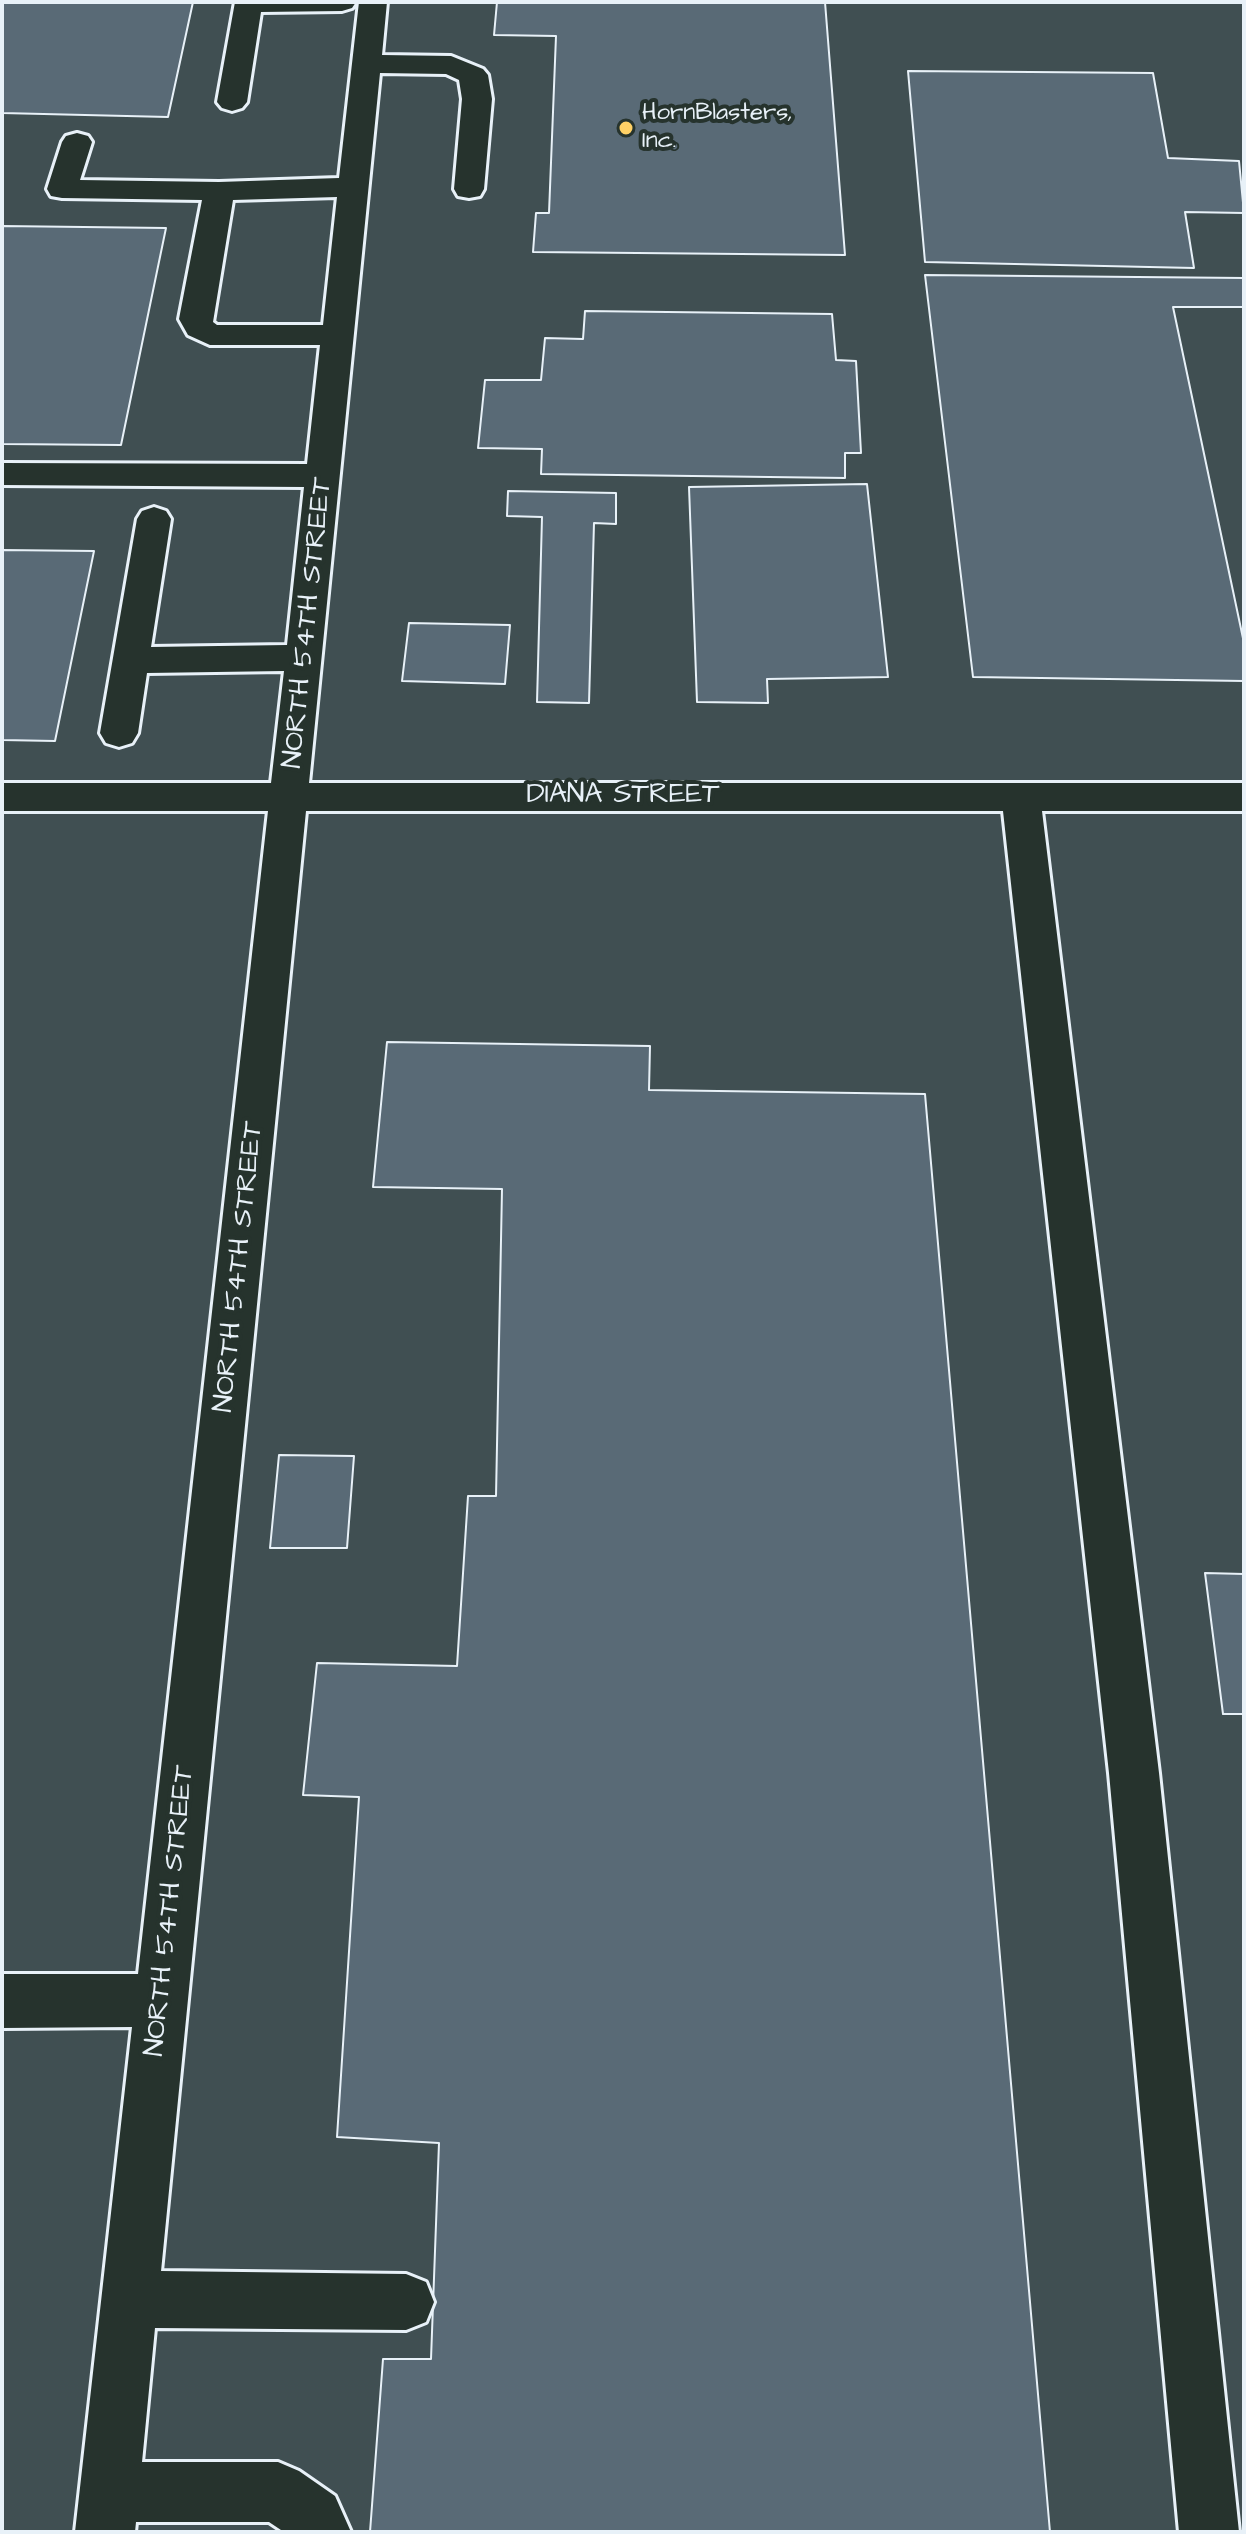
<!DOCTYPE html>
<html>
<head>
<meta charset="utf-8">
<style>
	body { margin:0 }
	#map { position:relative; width:1246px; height:2534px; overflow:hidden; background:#354443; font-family:"Architects Daughter",sans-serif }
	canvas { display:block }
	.frame { position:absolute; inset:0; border:4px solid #e8f1f8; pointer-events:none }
</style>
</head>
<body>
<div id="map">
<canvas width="1246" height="2534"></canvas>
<div class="frame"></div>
</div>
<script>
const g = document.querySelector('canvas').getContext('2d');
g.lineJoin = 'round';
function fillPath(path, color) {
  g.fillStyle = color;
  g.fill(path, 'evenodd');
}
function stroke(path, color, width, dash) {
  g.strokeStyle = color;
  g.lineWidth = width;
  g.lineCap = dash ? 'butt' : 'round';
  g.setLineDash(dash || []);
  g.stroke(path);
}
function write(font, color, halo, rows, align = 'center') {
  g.font = font + ' "Architects Daughter",sans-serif';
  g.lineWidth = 8;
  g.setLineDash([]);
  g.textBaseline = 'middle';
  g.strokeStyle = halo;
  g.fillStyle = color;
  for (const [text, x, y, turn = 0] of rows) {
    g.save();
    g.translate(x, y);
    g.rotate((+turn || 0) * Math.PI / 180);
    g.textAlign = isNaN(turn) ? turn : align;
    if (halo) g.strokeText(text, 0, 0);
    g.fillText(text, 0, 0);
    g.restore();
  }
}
fillPath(new Path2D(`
	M2 2H1244V2532H2Z`), '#404f52');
const building = new Path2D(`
	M2 2H193L168 117 2 113Z
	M497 2H825L845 255 533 252 536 213H549L556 36 494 35Z
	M908 71 1153 73 1168 158 1239 161 1244 213 1185 212 1194 268 925 262Z
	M2 226 166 228 121 445 2 444Z
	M925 275 1244 278V307H1173L1244 643V681L973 677Z
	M585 311 832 314 836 360 856 361 861 453H845V478L541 474 542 449 478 448 485 380H541L545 338 583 339Z
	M867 484 888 677 767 679 768 703 697 702 689 487Z
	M508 491 616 493V524L594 523 589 703 537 702 542 517 507 516Z
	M2 550 94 551 55 741 2 740Z
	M409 623 510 625 505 684 402 681Z
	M387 1042 650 1046 649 1090 925 1094 1050 2532H370L383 2359H431L439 2143 337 2137 359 1797 303 1795 317 1663 457 1666 468 1496H496L502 1189 373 1187Z
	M279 1455 354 1456 347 1548H270Z
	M1205 1573 1244 1574V1714H1223Z`);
fillPath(building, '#596a76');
stroke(building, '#e8f1f8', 2);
const minor = new Path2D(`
	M235 2H356L352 8 342 11 261 12 247 102 242 108 232 111 222 108 217 102Z
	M359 2H387L382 55 451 56 483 69 488 75 492 99 484 189 480 196 469 198 458 196 454 189 462 99 459 80 446 74 380 73 309 783H1244V811H1042L1159 1773 1239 2532H1179L1109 1773 1003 811H306L161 2271 406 2274 426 2282 434 2302 426 2322 406 2330 155 2328 142 2462H278L299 2471 335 2496 351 2532H284L269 2522H136L135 2532H75L132 2027 2 2028V1974H138L268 811H2V783H271L284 671 147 673 138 733 132 743 119 747 106 743 100 733 137 519 142 511 154 507 166 511 171 519 151 647 287 645 304 487 2 485V463L307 464 320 345H210L188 335 179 319 202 200 62 198 51 196 47 189 62 142 66 136 77 133 88 136 92 142 80 180 219 182 339 178ZM337 197 323 325H217L213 322 233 200Z`);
stroke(minor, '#e8f1f8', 6);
fillPath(minor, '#26332d');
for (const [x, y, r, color] of [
	[626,128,8,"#ffd166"]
]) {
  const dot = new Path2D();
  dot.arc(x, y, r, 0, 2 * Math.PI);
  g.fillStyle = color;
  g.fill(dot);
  stroke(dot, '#26332d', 3);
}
write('24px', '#e8f1f8', '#26332d', [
	["HornBlasters,",642,114],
	["Inc.",642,142]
], 'left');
write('28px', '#e8f1f8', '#26332d', [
	["NORTH 54TH STREET",309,623,-84],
	["DIANA STREET",623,796],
	["NORTH 54TH STREET",240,1267,-84],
	["NORTH 54TH STREET",171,1911,-84]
]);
</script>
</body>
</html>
